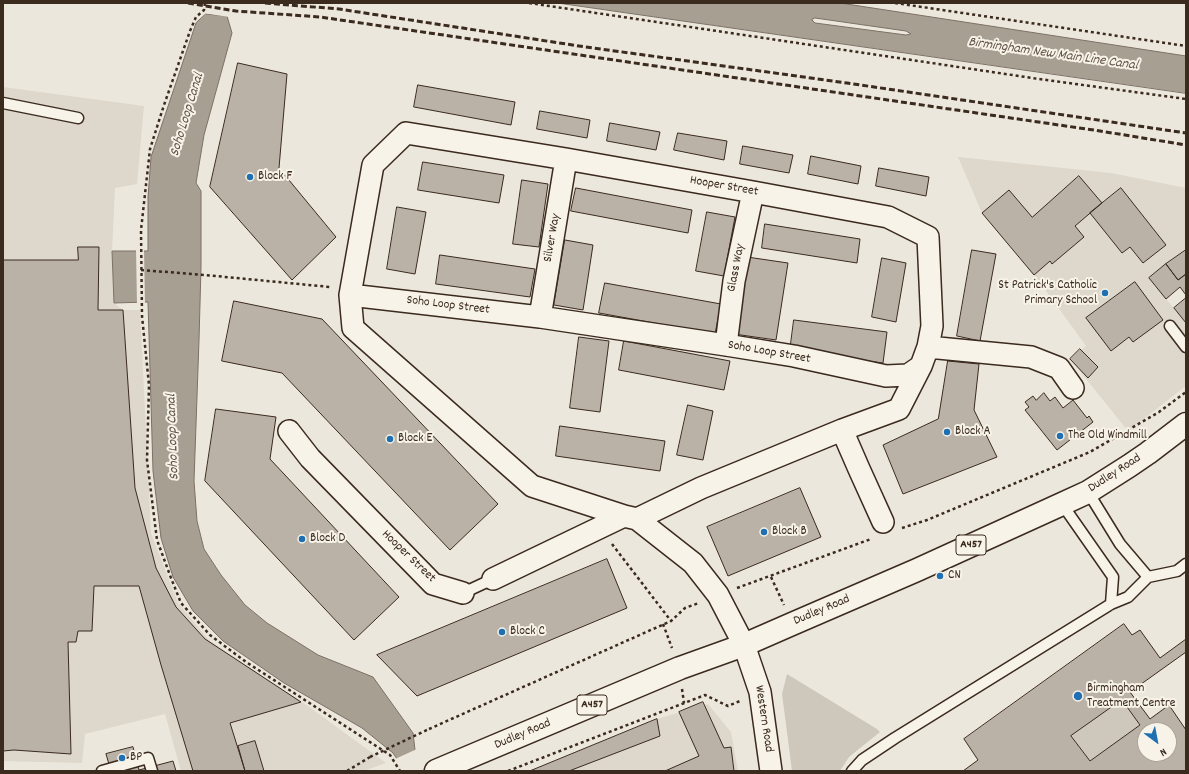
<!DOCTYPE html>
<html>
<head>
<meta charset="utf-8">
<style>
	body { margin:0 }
	#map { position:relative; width:1189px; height:774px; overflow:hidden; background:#ece7dc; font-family:Dekko,sans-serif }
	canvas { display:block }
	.frame { position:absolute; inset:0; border:4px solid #3b2a1e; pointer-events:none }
	.north { position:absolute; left:1137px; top:722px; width:40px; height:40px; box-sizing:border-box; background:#f7f3e8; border:1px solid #aca397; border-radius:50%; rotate:148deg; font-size:11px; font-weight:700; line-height:16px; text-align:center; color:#3b2a1e }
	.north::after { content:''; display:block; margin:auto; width:14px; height:18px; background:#1f6fb2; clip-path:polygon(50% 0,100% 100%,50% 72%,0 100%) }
</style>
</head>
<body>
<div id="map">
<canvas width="1189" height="774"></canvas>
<div class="frame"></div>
<div class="north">N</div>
</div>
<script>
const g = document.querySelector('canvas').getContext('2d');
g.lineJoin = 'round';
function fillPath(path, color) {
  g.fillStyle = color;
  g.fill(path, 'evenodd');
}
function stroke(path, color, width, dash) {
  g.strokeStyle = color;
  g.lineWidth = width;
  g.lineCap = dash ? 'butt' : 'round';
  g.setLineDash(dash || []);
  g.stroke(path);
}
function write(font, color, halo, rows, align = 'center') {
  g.font = font + ' Dekko,sans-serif';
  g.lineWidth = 4;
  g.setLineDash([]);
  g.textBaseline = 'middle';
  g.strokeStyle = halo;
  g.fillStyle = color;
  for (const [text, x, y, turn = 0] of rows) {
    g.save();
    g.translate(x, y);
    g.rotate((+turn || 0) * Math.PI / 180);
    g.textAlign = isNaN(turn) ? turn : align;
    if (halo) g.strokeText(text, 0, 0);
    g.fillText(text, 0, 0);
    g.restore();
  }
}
fillPath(new Path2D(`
	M3 87 144 106 137 184 115 188 112 251 114 303 123 310H140L151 533 178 603 209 640 308 706 386 763 363 771H181L165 714 85 734 82 763 3 761Z
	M958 157 1111 173 1186 188V250L1149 278 1186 323V386L1128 431 1070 359 1086 346 1036 277 982 213Z
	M708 704 731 732 738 771H530L657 719Z`), '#ddd7cc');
fillPath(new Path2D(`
	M787 674 877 729 880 732 849 757 840 771H792L782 694Z
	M1122 700 1140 725 1090 761 1071 736Z`), '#cec8bc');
const water = new Path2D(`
	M558 3H840L1186 56V93ZM815 18 906 31 911 34 906 35 815 23 812 20Z
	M206 14 227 16 232 33 204 135 196 183 201 191V267L199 340 194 481 197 521 204 549 221 575 245 605 267 623 318 655 373 677 413 733 415 750 405 771 393 753 362 728 284 683 223 641 193 611 173 577 161 538 153 471 148 302 114 303 112 251H148V197L151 157 196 23Z`);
fillPath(water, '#a89f93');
stroke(water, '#7c7064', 1);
fillPath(new Path2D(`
	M207 3H237L229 16V17L203 13Z
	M136 249H144L145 304H137Z
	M417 749 429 771H403L395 759Z`), '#ece7dc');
const building = new Path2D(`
	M238 63 287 74 279 168 336 237 292 280 210 187Z
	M418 85 515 102 511 125 414 107Z
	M540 111 590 120 587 138 537 129Z
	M610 123 660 132 656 150 607 141Z
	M678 133 727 141 724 160 674 150Z
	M743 146 793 155 789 173 740 164Z
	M811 156 861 166 858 184 808 174Z
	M423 162 504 175 499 203 418 190Z
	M879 168 929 177 926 196 876 186Z
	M1079 176 1102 203 1075 226 1084 237 1052 264 1050 261 1034 275 982 213 1009 190 1032 217Z
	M522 180 548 184 539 247 513 244Z
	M576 188 692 210 688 233 571 211Z
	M1121 188 1166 245 1143 263 1130 247 1122 253 1090 213Z
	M397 207 426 212 415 274 387 269Z
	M707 212 735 217 724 276 696 271Z
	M765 224 860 239 857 263 762 248Z
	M565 240 593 245 583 310 554 305Z
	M78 247H99L98 310H123L135 488 156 568 176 607 205 639 301 702 230 723 245 771H193L161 665 139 586H94L92 631H78L76 642H68L71 754 14 750 3 751V260H78Z
	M972 250 996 254 980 341 957 336Z
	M1186 250V274L1178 280 1166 264Z
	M440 255 535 269 530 297 436 284Z
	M747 257 788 263 776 340 734 334Z
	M882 258 906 263 896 322 872 317Z
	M1166 264 1178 280 1186 274V295L1180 287 1166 299 1149 278Z
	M1135 282 1163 320 1133 342 1129 337 1111 351 1086 318Z
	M605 283 721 304 715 334 599 313Z
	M1186 298V323L1174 308Z
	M234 301 322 319 498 504 450 550 282 373 222 361Z
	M794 320 887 332 883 363 790 351Z
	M579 337 609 341 600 412 570 408Z
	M624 341 730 361 724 390 619 370Z
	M1080 349 1098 367 1088 378 1070 359Z
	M948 361 979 364 974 410 997 457 903 494 883 445 938 419Z
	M1044 393 1050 401 1055 397 1063 408 1073 400 1087 418 1089 416 1093 422 1057 450 1025 410 1029 407 1025 402 1033 396 1036 400Z
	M688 405 713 411 703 460 677 455Z
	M216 409 276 417 270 459 399 597 354 640 205 481Z
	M560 426 665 441 660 471 556 456Z
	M800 488 821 537 728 576 707 527Z
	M607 559 627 608 417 696 377 655Z
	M1124 624 1132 635 1140 630 1160 658 1186 639V652L1130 692 1150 719 1169 705 1186 730V771H963L978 760 964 739ZM1122 700 1140 725 1090 761 1071 736ZM1145 730H1169V754H1145Z
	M703 702 724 748 731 747 734 771H665L699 756 679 712Z
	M657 719 660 736 569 771H530Z
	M255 741 264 771H245L238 746Z
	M133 747 139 770 173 761 176 771H111L106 754Z`);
fillPath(building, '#bab2a7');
stroke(building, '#3b2a1e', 1);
const service = new Path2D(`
	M3 103 78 118
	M1170 326 1186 347
	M1088 492 1120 544 1148 577
	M1062 504 1113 577 1111 604
	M463 593 493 579
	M102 771 148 758 152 771
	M852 771 862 760 895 738 1111 604 1128 597 1148 577 1177 571 1186 564`);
const minor = new Path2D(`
	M350 295 540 317 726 345 794 356 886 376 908 375 921 366
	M540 317 566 159
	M726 345 734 281 753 192
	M928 347 1031 357 1059 368 1073 388
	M842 430 859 469 883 522
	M289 431 310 458 433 584 463 593
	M637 519 701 488 842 430 899 409 921 366 928 347 932 326 928 237 888 217 753 192 566 159 406 133 373 165 350 295 353 328 532 486 624 516 637 519 693 563 718 595 744 645 760 692 771 771
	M493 579 624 516`);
const primary = new Path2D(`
	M436 771 680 668 744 645 792 624 917 570 1062 504 1088 492 1129 466 1148 453 1186 424`);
stroke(service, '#3b2a1e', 13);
stroke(minor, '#3b2a1e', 24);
stroke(primary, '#3b2a1e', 25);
stroke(new Path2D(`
	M205 3 204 10 196 17 190 31 164 105 150 149 141 230 142 316 149 385 147 460 157 540 171 578 181 603 210 635 246 662 390 755 400 771
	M529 3 1039 79 1186 99
	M895 3 1186 46
	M141 270 205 275 330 287
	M902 528 927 520 1090 452 1159 412 1186 392
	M612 544 671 621
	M771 577 784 605
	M737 588 871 539
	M663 624 672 648
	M682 689 684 703
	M429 729 671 621 685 608 699 603
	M347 771 370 757
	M508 771 705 695 728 706 740 701`), '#3b2a1e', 2.5, [3, 3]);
stroke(service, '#f7f3e8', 10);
stroke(minor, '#f7f3e8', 21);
stroke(primary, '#f7f3e8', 22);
stroke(new Path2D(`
	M188 3 236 11 320 17 1100 131 1186 145
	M265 3 339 9 579 46 847 83 1186 133`), '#3b2a1e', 3, [6, 3]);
stroke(new Path2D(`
	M370 757 429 729`), '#3b2a1e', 2.5, [3, 3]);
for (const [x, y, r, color] of [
	[250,177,4,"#1f6fb2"],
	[1105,293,4,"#1f6fb2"],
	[947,432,4,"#1f6fb2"],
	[1060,436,4,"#1f6fb2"],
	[390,439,4,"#1f6fb2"],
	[764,532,4,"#1f6fb2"],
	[302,539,4,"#1f6fb2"],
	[940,576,4,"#1f6fb2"],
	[502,632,4,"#1f6fb2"],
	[1078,696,5,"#1f6fb2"],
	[122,758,4,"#1f6fb2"]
]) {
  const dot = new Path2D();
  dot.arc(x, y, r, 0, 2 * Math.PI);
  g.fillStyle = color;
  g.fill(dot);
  stroke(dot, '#f7f3e8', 1.5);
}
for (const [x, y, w] of [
	[971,545,30],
	[592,705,30]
]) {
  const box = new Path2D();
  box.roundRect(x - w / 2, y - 10, w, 20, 3);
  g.fillStyle = '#f7f3e8';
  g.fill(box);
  stroke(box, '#3b2a1e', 1);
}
write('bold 12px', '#3b2a1e', null, [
	["A457",971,545],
	["A457",592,705]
]);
write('13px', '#3b2a1e', '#f7f3e8', [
	["Block F",258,177],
	["St Patrick's Catholic",1097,286,"right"],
	["Primary School",1097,301,"right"],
	["Block A",955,432],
	["The Old Windmill",1068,436],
	["Block E",398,439],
	["Block B",772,532],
	["Block D",310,539],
	["CN",948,576],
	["Block C",510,632],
	["Birmingham",1087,689],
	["Treatment Centre",1087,704],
	["BP",130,758]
], 'left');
write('13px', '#3b2a1e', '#f7f3e8', [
	["Hooper Street",724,187,10],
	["Silver Way",553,238,-80],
	["Glass Way",737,268,-79],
	["Soho Loop Street",448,306,7],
	["Soho Loop Street",769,353,10],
	["Dudley Road",1115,474,-33],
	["Hooper Street",408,557,44],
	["Dudley Road",822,611,-23],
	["Western Road",763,719,81],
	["Dudley Road",523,735,-23]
]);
write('italic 14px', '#615347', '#f7f3e8', [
	["Birmingham New Main Line Canal",1053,55,8],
	["Soho Loop Canal",188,115,-73],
	["Soho Loop Canal",174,437,-92]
]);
</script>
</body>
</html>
